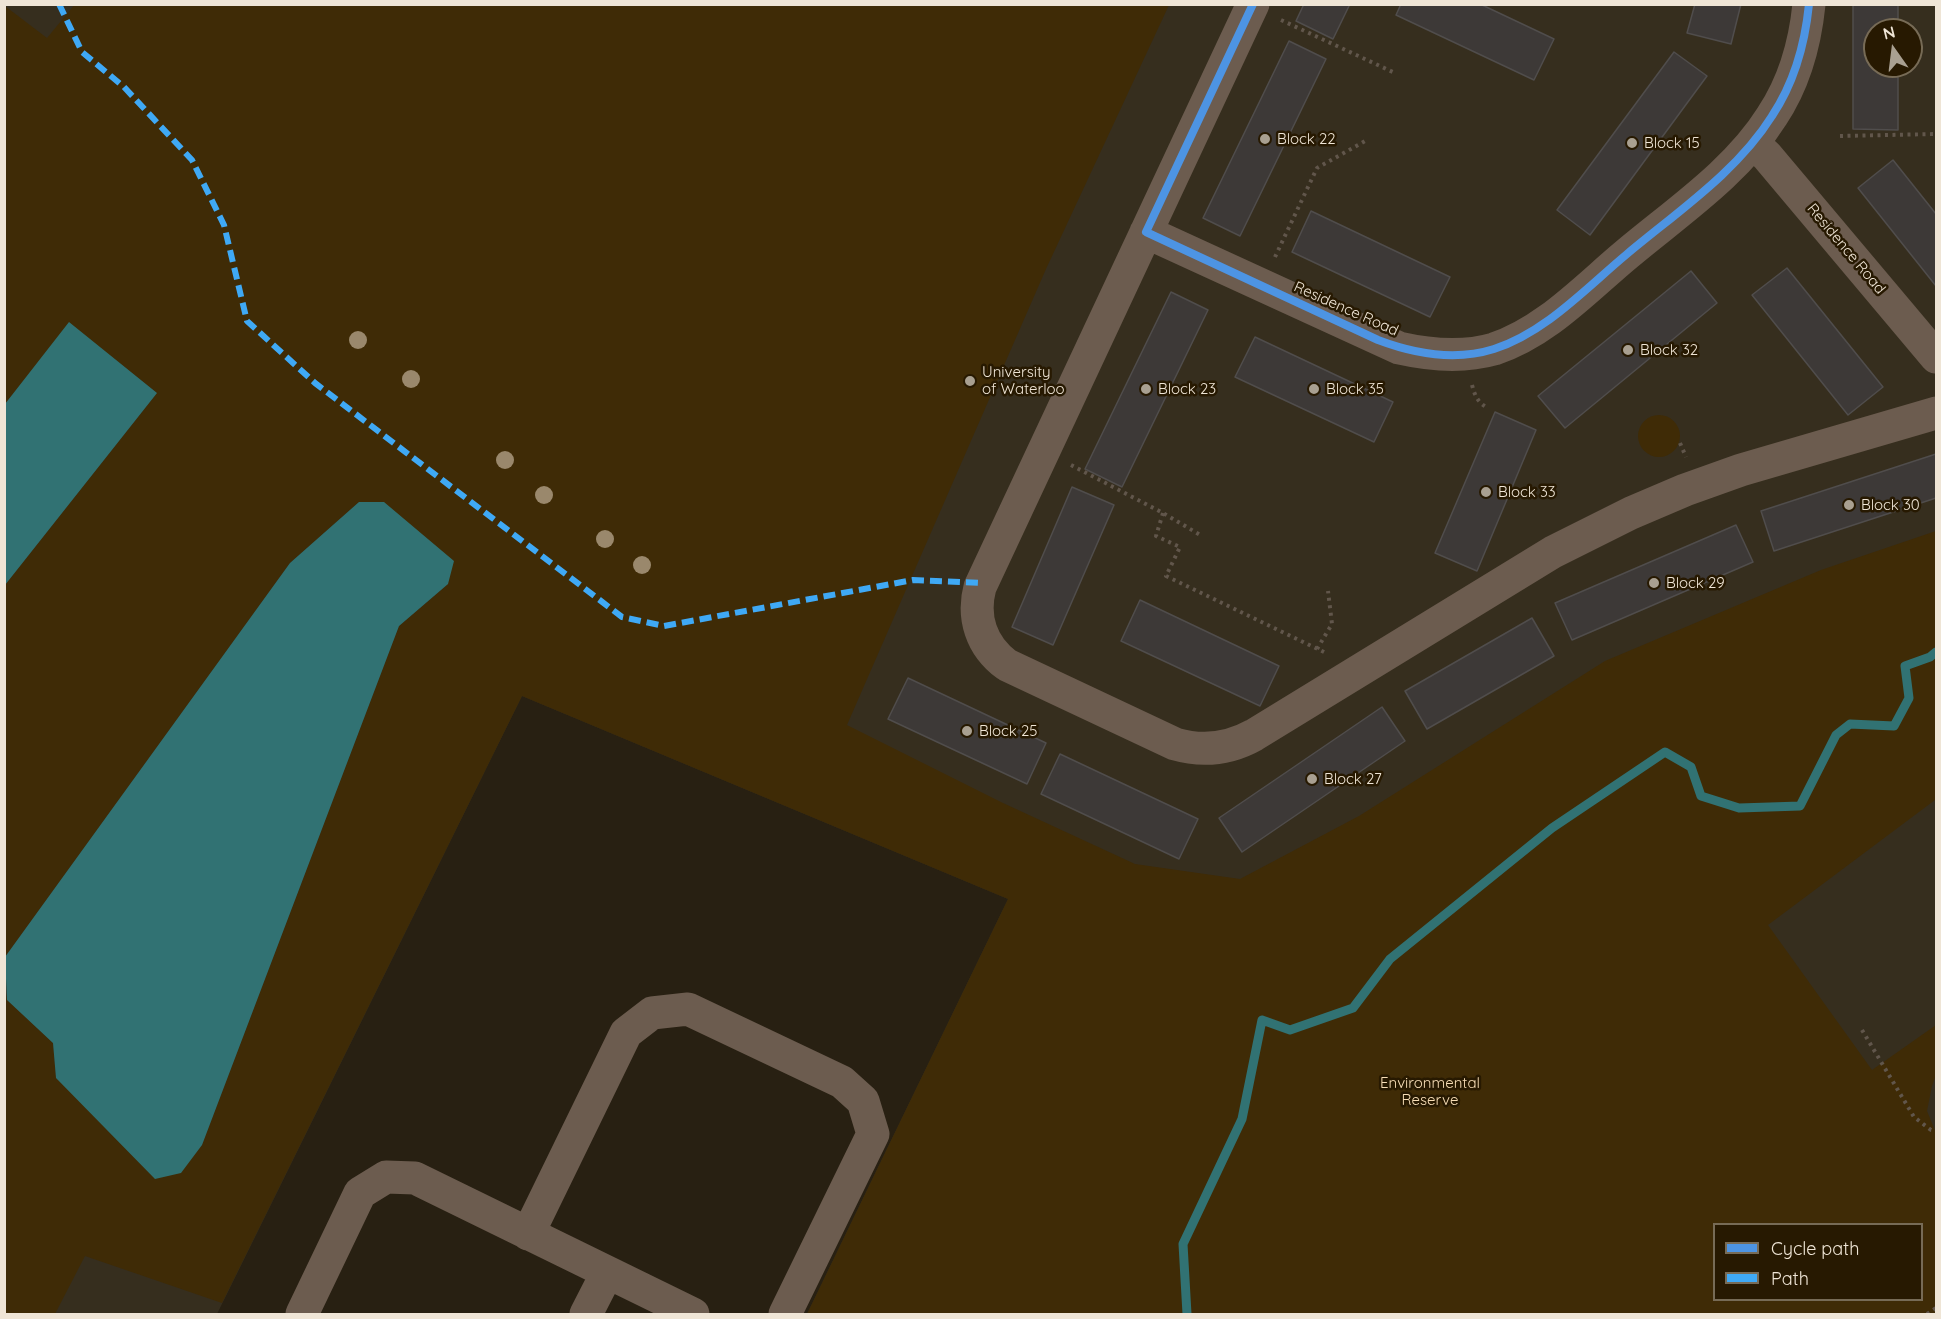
<!DOCTYPE html>
<html>
<head>
<meta charset="utf-8">
<style>
	body { margin:0 }
	#map { position:relative; width:1941px; height:1319px; overflow:hidden; background:#282012; font-family:Quicksand,sans-serif }
	canvas { display:block }
	.frame { position:absolute; inset:0; border:6px solid #efe5d6; pointer-events:none }
	.legend { position:absolute; left:1713px; top:1223px; width:210px; height:78px; box-sizing:border-box; background:#271901; border:2px solid #776b56; margin:0; padding:8px 10px; list-style:none; font-size:18px; color:#efe5d6 }
	.legend li { display:flex; align-items:center; gap:12px; height:30px }
	.legend b { width:30px; border:2px solid #776b56 }
	.north { position:absolute; left:1863px; top:18px; width:60px; height:60px; box-sizing:border-box; background:#271901; border:2px solid #776b56; border-radius:50%; rotate:346deg; font-size:16px; font-weight:700; line-height:24px; text-align:center; color:#efe5d6 }
	.north::after { content:''; display:block; margin:auto; width:21px; height:27px; background:#a9a091; clip-path:polygon(50% 0,100% 100%,50% 72%,0 100%) }
</style>
</head>
<body>
<div id="map">
<canvas width="1941" height="1319"></canvas>
<div class="frame"></div>
<ul class="legend">
<li><b style="height:8px;background:#4d94e3"></b>Cycle path</li>
<li><b style="height:8px;background:#3fa9f5"></b>Path</li>
</ul>
<div class="north">N</div>
</div>
<script>
const g = document.querySelector('canvas').getContext('2d');
g.lineJoin = 'round';
function fillPath(path, color) {
  g.fillStyle = color;
  g.fill(path, 'evenodd');
}
function stroke(path, color, width, dash) {
  g.strokeStyle = color;
  g.lineWidth = width;
  g.lineCap = dash ? 'butt' : 'round';
  g.setLineDash(dash || []);
  g.stroke(path);
}
function write(font, color, halo, rows, align = 'center') {
  g.font = font + ' Quicksand,sans-serif';
  g.lineWidth = 5;
  g.setLineDash([]);
  g.textBaseline = 'middle';
  g.strokeStyle = halo;
  g.fillStyle = color;
  for (const [text, x, y, turn = 0] of rows) {
    g.save();
    g.translate(x, y);
    g.rotate((+turn || 0) * Math.PI / 180);
    g.textAlign = isNaN(turn) ? turn : align;
    if (halo) g.strokeText(text, 0, 0);
    g.fillText(text, 0, 0);
    g.restore();
  }
}
fillPath(new Path2D(`
	M5 5H1936V1314H807L1008 899 522 696 217 1314H5ZM1875 30H1911V66H1875ZM1714 1224H1922V1300H1714Z`), '#362e1e');
fillPath(new Path2D(`
	M75 4 1169 5 1046 269 847 725 1003 803 1135 864 1240 879 1359 816 1605 661 1821 570 1936 531V801L1935 800 1768 925 1872 1070 1936 1025V1075L1932 1086 1927 1111 1936 1133V1314H807L1008 899 522 696 222 1303 85 1256 55 1314H5L4 981 7 1000 53 1043 56 1078 181 1172 202 1145 399 626 448 584 359 502 290 563 5 957V585L157 393 69 323 5 404V6L47 38ZM1714 1224H1922V1300H1714Z
	M1638 436a21 21 0 1 1 42 0a21 21 0 1 1-42 0Z`), '#3f2b06');
fillPath(new Path2D(`
	M69 322 157 393 5 585V404Z
	M359 502H384L454 561 448 584 399 626 202 1145 181 1173 155 1179 56 1078 53 1043 7 1000 5 957 290 563Z`), '#317273');
stroke(new Path2D(`
	M1187 1314 1183 1244 1242 1119 1262 1020 1290 1030 1353 1008 1390 959 1552 828 1665 752 1691 767 1701 796 1739 808 1800 806 1836 735 1850 724 1894 726 1909 698 1905 666 1930 657 1936 652`), '#317273', 9);
const building = new Path2D(`
	M1304 4H1350L1333 39 1296 21Z
	M1401 4H1480L1554 39 1534 80 1396 15Z
	M1695 4H1741L1731 44 1687 33Z
	M1853 4H1898V30H1875V66H1898V130L1853 129Z
	M1289 41 1326 59 1240 236 1203 218Z
	M1674 52 1707 76 1590 235 1557 210Z
	M1893 160 1936 214V286L1858 188Z
	M1311 211 1450 277 1430 317 1292 252Z
	M1787 268 1883 387 1848 415 1752 295Z
	M1691 271 1717 303 1565 428 1538 396Z
	M1171 292 1208 310 1122 487 1085 469Z
	M1255 337 1393 402 1374 442 1235 377Z
	M1495 412 1536 430 1477 571 1435 553Z
	M1936 454V498L1774 551 1761 511Z
	M1072 487 1114 505 1053 645 1012 627Z
	M1736 525 1753 562 1572 640 1555 603Z
	M1140 600 1279 666 1260 706 1121 641Z
	M1532 618 1554 656 1427 729 1405 691Z
	M908 678 1046 743 1027 784 888 719Z
	M1382 707 1405 741 1242 852 1219 818Z
	M1060 754 1198 819 1179 859 1041 794Z`);
fillPath(building, '#3d3937');
stroke(building, '#504d4c', 1.5);
stroke(new Path2D(`
	M1281 20 1395 73
	M1840 136 1936 134
	M1275 257 1317 168 1367 140
	M1472 385C1475 396 1478 403 1488 408
	M1680 443 1686 457
	M1071 465 1163 513 1202 536
	M1163 513 1156 536 1180 547 1166 576 1326 653
	M1317 649 1332 624 1328 591
	M1862 1030 1914 1117 1931 1130 1936 1131
	M1927 1314 1936 1308`), '#61564b', 4, [3, 4.5]);
stroke(new Path2D(`
	M1253 4 980 587C972 617 981 646 1007 665L1175 744C1203 752 1229 749 1254 735L1553 552 1631 513 1685 490 1741 470 1936 413
	M1753 143 1767 156 1936 357
	M1146 232 1399 348C1430 355 1463 358 1494 349 1546 332 1586 288 1627 254 1677 212 1737 172 1772 116 1794 83 1805 44 1809 4
	M528 1234 626 1033 652 1013 688 1009 842 1082 863 1101 873 1134 785 1314
	M302 1314 360 1193 386 1177 415 1178 693 1314
	M586 1314 607 1273`), '#6c5c4f', 33);
stroke(new Path2D(`
	M59 4 82 52 124 87 192 160 224 225 247 321 315 383 622 617 664 626 913 580 982 583`), '#3fa9f5', 6, [12, 6]);
stroke(new Path2D(`
	M1253 4 1146 232 1378 340C1415 354 1456 361 1494 349 1546 332 1586 288 1627 254 1677 212 1737 172 1772 116 1794 83 1805 44 1809 4`), '#4d94e3', 8);
g.fillStyle = '#9a886c';
for (const [x, y] of [
	[358,340],
	[411,379],
	[505,460],
	[544,495],
	[605,539],
	[642,565]
]) {
  g.beginPath();
  g.arc(x, y, 9, 0, 2 * Math.PI);
  g.fill();
}
for (const [x, y, r, color] of [
	[1265,139,6,"#a9a091"],
	[1632,143,6,"#a9a091"],
	[1628,350,6,"#a9a091"],
	[970,381,6,"#a9a091"],
	[1146,389,6,"#a9a091"],
	[1314,389,6,"#a9a091"],
	[1486,492,6,"#a9a091"],
	[1849,505,6,"#a9a091"],
	[1654,583,6,"#a9a091"],
	[967,731,6,"#a9a091"],
	[1312,779,6,"#a9a091"]
]) {
  const dot = new Path2D();
  dot.arc(x, y, r, 0, 2 * Math.PI);
  g.fillStyle = color;
  g.fill(dot);
  stroke(dot, '#271901', 2);
}
write('15px', '#efe5d6', '#271901', [
	["Block 22",1277,139],
	["Block 15",1644,143],
	["Block 32",1640,350],
	["University",982,372],
	["of Waterloo",982,389],
	["Block 23",1158,389],
	["Block 35",1326,389],
	["Block 33",1498,492],
	["Block 30",1861,505],
	["Block 29",1666,583],
	["Block 25",979,731],
	["Block 27",1324,779]
], 'left');
write('15px', '#efe5d6', '#271901', [
	["Residence Road",1846,249,50],
	["Residence Road",1346,309,24]
]);
write('15px', '#f7ddb6', '#271901', [
	["Environmental",1430,1083],
	["Reserve",1430,1100]
]);
</script>
</body>
</html>
